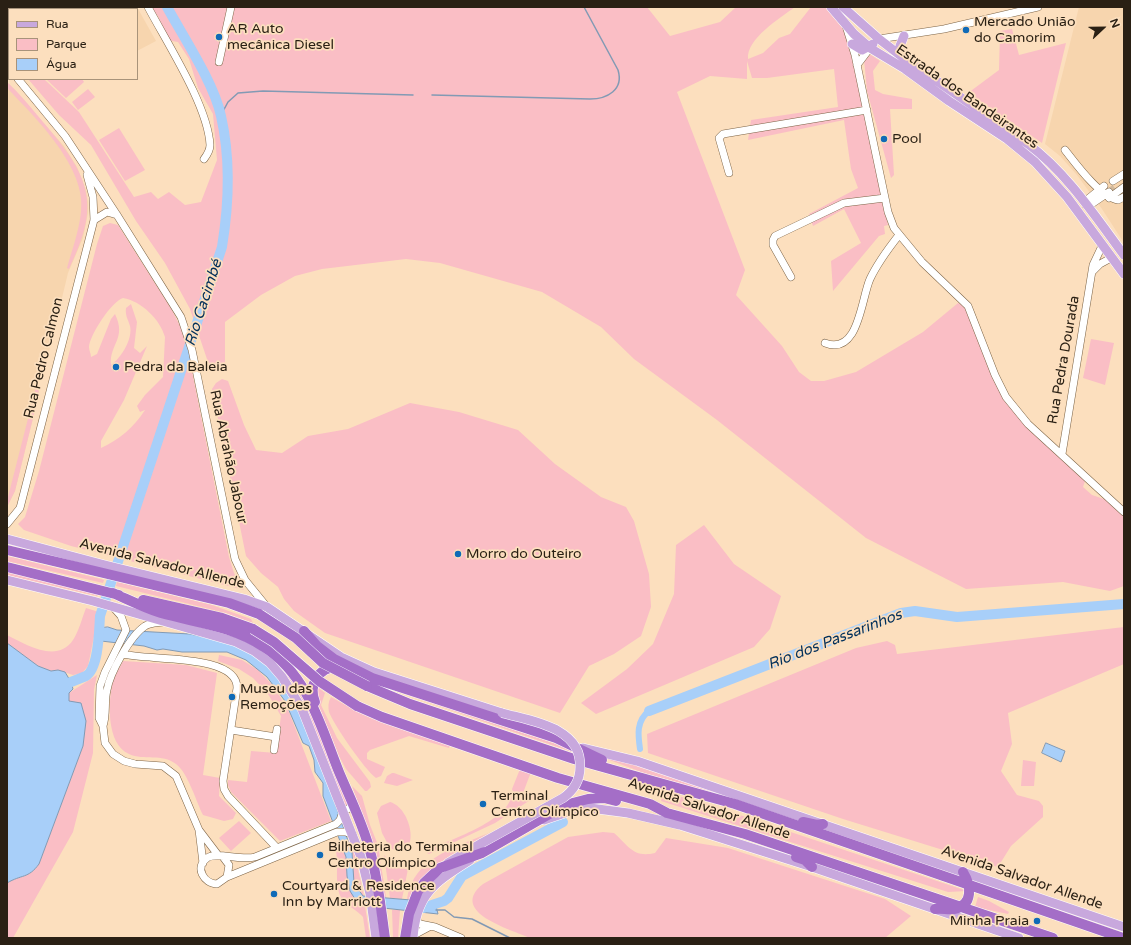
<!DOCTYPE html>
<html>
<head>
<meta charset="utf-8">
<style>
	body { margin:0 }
	#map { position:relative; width:1131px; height:945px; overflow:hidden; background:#fcdfbe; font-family:"Varela Round",sans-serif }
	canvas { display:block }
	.frame { position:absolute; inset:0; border:8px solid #2a2014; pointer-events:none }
	.legend { position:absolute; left:8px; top:8px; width:130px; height:72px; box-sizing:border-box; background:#fcdfbe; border:1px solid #a8937a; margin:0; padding:5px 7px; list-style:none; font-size:12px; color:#2a2014 }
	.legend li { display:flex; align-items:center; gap:8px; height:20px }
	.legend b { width:20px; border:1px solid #a8937a }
	.north { position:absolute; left:1083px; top:8px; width:40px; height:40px; -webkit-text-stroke:3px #fcdfbe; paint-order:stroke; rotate:68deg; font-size:11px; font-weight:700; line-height:16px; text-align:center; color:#2a2014 }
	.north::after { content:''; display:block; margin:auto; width:14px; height:18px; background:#2a2014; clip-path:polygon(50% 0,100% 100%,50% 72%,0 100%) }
</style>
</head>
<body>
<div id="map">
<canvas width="1131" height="945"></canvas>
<div class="frame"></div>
<ul class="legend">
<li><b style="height:5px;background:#c8a8dd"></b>Rua</li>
<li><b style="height:11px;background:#fabec5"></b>Parque</li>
<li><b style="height:11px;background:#a8cff9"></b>Água</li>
</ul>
<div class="north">N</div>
</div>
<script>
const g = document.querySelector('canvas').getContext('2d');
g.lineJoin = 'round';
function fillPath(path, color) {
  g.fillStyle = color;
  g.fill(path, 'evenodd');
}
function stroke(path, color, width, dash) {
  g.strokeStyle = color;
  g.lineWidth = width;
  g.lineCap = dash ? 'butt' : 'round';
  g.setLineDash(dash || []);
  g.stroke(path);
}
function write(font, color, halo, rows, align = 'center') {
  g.font = font + ' "Varela Round",sans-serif';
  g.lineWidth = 3.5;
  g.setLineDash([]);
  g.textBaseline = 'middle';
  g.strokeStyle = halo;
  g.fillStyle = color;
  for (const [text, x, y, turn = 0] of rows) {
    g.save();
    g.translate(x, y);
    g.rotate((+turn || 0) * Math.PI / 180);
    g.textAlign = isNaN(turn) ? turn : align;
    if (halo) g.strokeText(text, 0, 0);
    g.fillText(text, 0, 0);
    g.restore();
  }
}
fillPath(new Path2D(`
	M137 7 156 41 137 51V9H133Z
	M1079 7H1124V243L1102 209 1077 175 1060 156 1045 144Z
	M7 82 64 146 77 167 86 190 88 202V213L83 238 68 273 42 381H39V394L15 491 7 507Z`), '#f7d5ae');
fillPath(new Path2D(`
	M149 7H647L670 36 720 22 736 7H795C780 18 746 39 748 59L763 53 779 38 790 34 811 7H825L844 30 851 47 888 225 884 226 885 234 879 236 833 291 831 261 861 243 844 209 813 226 809 214 858 188 851 169 844 120 748 140 751 120 838 107 834 69 767 78H752L747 61V79L710 76 677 92 745 270 736 295 782 346 799 372 811 381H824L856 372 923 332 958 303 964 306 1007 403 1086 478 1083 487 1092 495 1113 502 1124 512V586L1110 591 1063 582 966 589 866 538 717 420 634 359 601 327 542 292 440 263 406 259 322 269 295 276 261 295 225 322V364L209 365 190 309 165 263 136 221 91 145 59 115 28 79H44L79 112 134 197 151 192 158 199 169 192 185 205 201 202 217 160 213 114 198 88 189 59 178 42 167 40 158 16Z
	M1012 29 1019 55 1066 43 1042 143 968 93 999 70 1000 31Z
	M871 55 880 61 873 71 875 90 883 94 912 99V109H890L894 175 891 178 867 91 864 59Z
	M46 79H82L84 82 66 98Z
	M7 82C18 92 28 104 38 116 61 144 91 174 87 214 85 234 77 251 69 269L67 268C72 250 79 231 81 212 87 168 36 118 7 88Z
	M88 89 95 97 78 110 72 102Z
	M119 128 145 170 125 181 99 140Z
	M110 223 118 225 172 310 180 326 187 346 229 557 234 573 244 590 71 546 24 530 18 524 25 517 39 471 97 244 103 226ZM123 298C141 301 160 319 165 337L163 377 145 395 137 406 140 412 145 410C134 427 119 440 101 448V441L124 400 147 346 140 353 134 348 137 322 131 304 126 308C125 316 128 319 130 326 133 339 121 358 111 365 109 344 127 339 115 314L111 319 97 354 91 357C91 354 89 350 89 347 90 335 111 302 123 298Z
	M1091 339 1114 343 1105 385 1083 378Z
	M222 379 228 381 244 425 256 450 282 453 308 436 348 429 410 403 459 412 518 430 555 464 601 497 626 507 634 521 649 574 651 607 641 636 614 654 589 666 560 713 325 633 294 611 284 599 278 587 261 573 246 556 212 389 216 383Z
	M36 387H38L39 394 15 491 7 507V501Z
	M704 525 734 564 781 596 770 629 754 647 596 714 581 703 627 669 653 644 674 594 676 545Z
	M7 556 101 579 104 580 103 583 7 561Z
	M7 570 99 593 97 596 7 575Z
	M117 582 212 605 251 619 253 623 226 613 116 586Z
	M86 608 99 612 88 666 82 673 73 675 58 670 51 671 38 666 7 643V635C25 644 57 664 73 640 79 631 82 618 86 608Z
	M1124 627V664L1008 713 1012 744 1001 771 1017 795 1039 801 1043 806V817L1011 846 998 867 843 819 648 753 647 734 856 648 887 641 895 645 897 654Z
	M231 633 278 661 303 692 349 805 346 807 306 707 294 685 276 664 230 635Z
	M219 655 242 660 258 670 275 688 289 712 331 821 280 841 231 792 228 785V780L247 782 251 751 276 753 281 716 268 694 253 678 239 669 218 661Z
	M123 661 186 665 217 673 203 775 220 778 219 796 236 813 233 819 224 821 203 815C196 801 188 773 176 764 162 753 144 761 129 754 106 744 108 701 113 681 115 674 120 668 123 661Z
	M97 675 94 690 93 753 73 832 13 938H7V883C22 874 28 879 39 864L83 746 69 702V693Z
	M375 683 580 752 581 755 375 684Z
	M316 686 325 693 321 705 337 738 370 782 371 787 367 791H365L346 769 339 756 317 701Z
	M331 697 358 712 451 742 449 748 409 736 370 750 367 753V759L385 767 381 776 376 778C365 770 334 725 329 712 328 707 328 702 331 697Z
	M599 756 641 766 722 795 644 773Z
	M1023 760 1036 762 1034 786H1021Z
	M520 769 531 772 523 793 517 796 514 795 512 789Z
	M392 773H394L413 780 397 786 384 783 387 776Z
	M352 786 362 796 370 825 378 845 386 897H382L374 847Z
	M663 792 701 802 967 891 948 892 661 801Z
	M529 793 538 795 495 823 429 854 427 853V850C448 841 508 821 511 796L519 798 528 795Z
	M390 802C413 808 422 863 390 848L382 833 377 813 381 806Z
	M239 821 251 833 231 851 219 838Z
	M491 832C459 850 426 865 409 900L407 899C413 857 457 847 491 832Z
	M603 832 614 833C629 846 633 858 655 853L666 838 728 848 885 899 911 916 885 938H530C510 929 448 912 483 884L568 837Z
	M351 840 353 847 364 896C348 889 355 870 353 857 352 852 349 846 348 841Z
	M341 844 346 857 347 876 361 904 365 906 370 938H366L363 917C357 910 347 906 342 899 333 885 340 863 335 847Z
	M384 855 396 868 408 869 402 899 390 898Z
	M978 897 989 901 1009 912 1008 914 975 907Z
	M392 910H400L398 938H393Z`), '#fabec5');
const water = new Path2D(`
	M108 627 117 630 190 634 236 644 245 648 284 680 317 752 352 852 354 883 363 896 435 902 438 914 365 906 355 899 350 891 347 876 346 857 323 796V783L315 772 314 760 309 746 303 743 285 701 267 677 246 660 227 652H182L163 649 157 650 144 646 101 641 102 628Z
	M7 643 38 666 51 671 58 670 65 672 71 682 73 689 69 693V701L81 703 86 721 83 746 39 864C28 879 22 874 7 883Z
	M1046 743 1065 751 1061 762 1042 753Z`);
fillPath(water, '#a8cff9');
stroke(water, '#829ab4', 1);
stroke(new Path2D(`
	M432 95 590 99C607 99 624 90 618 70L584 7
	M221 115 228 102 238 93 263 91 413 95
	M436 910H445L454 917 472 919 510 938`), '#829ab4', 1.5);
stroke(new Path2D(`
	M640 749C638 735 636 721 649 711`), '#a8cff9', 6);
stroke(new Path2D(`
	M71 682C76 680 81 678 86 676 99 668 99 631 100 616L222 247C229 204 231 160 221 116 214 83 184 38 167 7
	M649 711 901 613 915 611 957 617 1124 604
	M423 908 444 901 448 898 462 876 563 822`), '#a8cff9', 10);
stroke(new Path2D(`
	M1109 192 1117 186`), '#d2b99c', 7, [7, 3.5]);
const minor = new Path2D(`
	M148 7C167 43 208 106 210 145 210 151 207 155 204 159
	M846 26 855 55 888 212 894 228 922 262 968 306 995 375 1006 397 1028 424 1124 512
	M879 39 944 29 1038 7
	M219 62 231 7
	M857 65 870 48
	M7 68 9 70
	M18 79 65 136 117 215 181 317 192 350 235 559 245 580 267 607
	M1065 150C1076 164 1100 197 1118 200L1124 197
	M729 173 719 138 723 134 867 110
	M1113 181 1124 174
	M1104 186 1089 198 1086 205 1093 203 1109 192
	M1109 198 1124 187
	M94 220 107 212 117 215
	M1093 271 1100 264 1111 258
	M791 277 773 245V240L775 236 844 203 885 198
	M825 343C859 356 861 299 870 279 878 262 888 249 899 235
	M1062 454 1093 265 1102 246
	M7 524 20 508 94 220 93 197 87 175
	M113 607 121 616 126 630 105 672 100 686 99 718 103 726 105 743 113 754 124 761 135 764 163 766 176 776 199 830 203 863
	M123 654C147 661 238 653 237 688L223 781 224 789 228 796 277 848
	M103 726C107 714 104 702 107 690 110 673 130 636 145 626 150 623 156 623 163 622
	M231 730 276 737
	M274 750 277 729
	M199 830 218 855
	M223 857 229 865 227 877 217 884C204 884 194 867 207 858 216 851 241 861 255 857L336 824 340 820 343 811 354 806
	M227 877 337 832H346L353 835
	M416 920 420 924 435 927 461 938
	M414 935 429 927`);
const major = new Path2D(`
	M831 7 854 34 870 48 905 69 949 101 1007 139 1035 162 1067 197 1124 274
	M843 7 879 39 901 56 1028 144C1067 173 1095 216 1124 255
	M852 44 862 50 873 44
	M901 56 900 46 904 36
	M7 539 105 565 244 599 267 607 341 657 374 672 502 713
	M7 580 93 601 236 642 254 651 270 663 282 677 302 709 361 857 370 894 376 938
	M583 748 637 761 1124 927
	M544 820 580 808H590L628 813 680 825 812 867 1019 938
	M448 863 482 843
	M413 938C416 893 436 882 470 860`);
const highway = new Path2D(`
	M7 550 229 603 259 614
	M7 567 119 595
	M113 593C129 600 145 608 161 613 197 623 233 626 264 647 308 675 321 727 339 772 350 798 363 824 370 851 378 879 381 909 385 938
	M143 600 222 618 253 629
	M304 631 317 646 334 659 372 678 556 738 602 760
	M367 686 410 704 574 759 735 804 1123 938
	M315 702C308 686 318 667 337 667
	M357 706 382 717 558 778 650 804 667 813 745 834 1053 938
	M803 822 817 825 823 824
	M796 857 805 860 812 867
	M935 909C942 908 948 910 954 909 974 905 971 885 963 872
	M405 938 409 914 418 891 424 883 440 868 482 853 565 805 588 799 604 798 616 801`);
stroke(minor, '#7d6446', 8);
stroke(major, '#fff', 10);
stroke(highway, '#fff', 11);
stroke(minor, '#fff', 7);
stroke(major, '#c8a8dd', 9);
stroke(highway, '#a46ec7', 10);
const majorBridge = new Path2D(`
	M482 843 563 798C573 791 580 781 580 767 582 727 531 721 502 713`);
const highwayBridge = new Path2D(`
	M259 614 296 638 323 663 367 686
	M253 629 274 642 319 681 357 706`);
stroke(majorBridge, '#fff', 10, []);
stroke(highwayBridge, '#fff', 11, []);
stroke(majorBridge, '#c8a8dd', 9);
stroke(highwayBridge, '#a46ec7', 10);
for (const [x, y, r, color] of [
	[966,30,4,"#0f6ab7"],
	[219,37,4,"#0f6ab7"],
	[884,139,4,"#0f6ab7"],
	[116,367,4,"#0f6ab7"],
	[458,554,4,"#0f6ab7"],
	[232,697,4,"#0f6ab7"],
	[483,804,4,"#0f6ab7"],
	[320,855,4,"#0f6ab7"],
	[274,894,4,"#0f6ab7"],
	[1037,921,4,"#0f6ab7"]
]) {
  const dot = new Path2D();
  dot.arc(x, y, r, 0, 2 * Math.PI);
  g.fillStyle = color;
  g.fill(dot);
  stroke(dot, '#fcdfbe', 1.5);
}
write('14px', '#2a2014', '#fcdfbe', [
	["Mercado União",974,22],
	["do Camorim",974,38],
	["AR Auto",227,29],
	["mecânica Diesel",227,45],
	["Pool",892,139],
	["Pedra da Baleia",124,367],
	["Morro do Outeiro",466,554],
	["Museu das",240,689],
	["Remoções",240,705],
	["Terminal",491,796],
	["Centro Olímpico",491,812],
	["Bilheteria do Terminal",328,847],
	["Centro Olímpico",328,863],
	["Courtyard & Residence",282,886],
	["Inn by Marriott",282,902],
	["Minha Praia",1029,921,"right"]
], 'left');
write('14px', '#2a2014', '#fcdfbe', [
	["Estrada dos Bandeirantes",967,97,35],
	["Rua Pedro Calmon",44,358,-76],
	["Rua Pedra Dourada",1064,360,-80],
	["Rua Abrahão Jabour",228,457,78],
	["Avenida Salvador Allende",162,564,14],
	["Avenida Salvador Allende",709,809,18],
	["Avenida Salvador Allende",1022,878,19]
]);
write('italic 15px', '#002f5a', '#fcdfbe', [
	["Rio Cacimbé",204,303,-72],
	["Rio dos Passarinhos",835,640,-21]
]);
</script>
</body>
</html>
